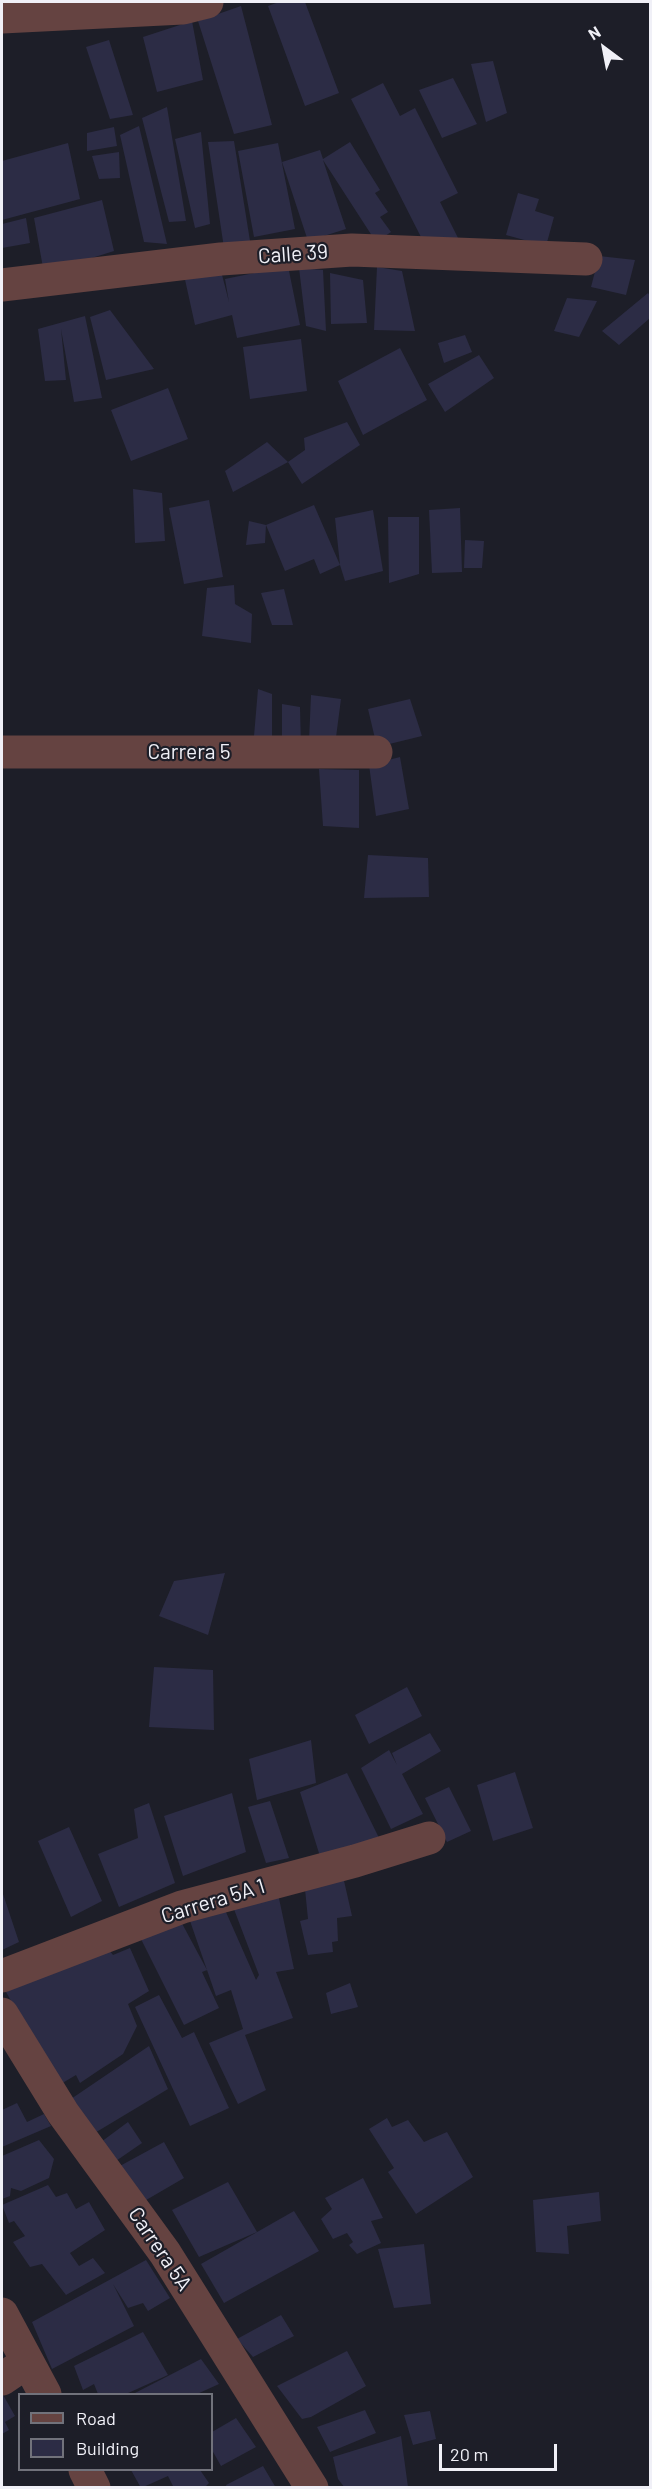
<!DOCTYPE html>
<html>
<head>
<meta charset="utf-8">
<style>
	body { margin:0 }
	#map { position:relative; width:652px; height:2489px; overflow:hidden; background:#1d1e28; font-family:Barlow,sans-serif }
	canvas { display:block }
	.frame { position:absolute; inset:0; border:3px solid #f0f0f7; pointer-events:none }
	.legend { position:absolute; left:18px; top:2393px; width:195px; height:78px; box-sizing:border-box; background:#1d1e28; border:2px solid #71727b; margin:0; padding:8px 10px; list-style:none; font-size:18px; color:#f0f0f7 }
	.legend li { display:flex; align-items:center; gap:12px; height:30px }
	.legend b { width:30px; border:2px solid #71727b }
	.north { position:absolute; left:574px; top:18px; width:60px; height:60px; -webkit-text-stroke:4px #1d1e28; paint-order:stroke; rotate:328deg; font-size:16px; font-weight:700; line-height:24px; text-align:center; color:#f0f0f7 }
	.north::after { content:''; display:block; margin:auto; width:21px; height:27px; background:#f0f0f7; clip-path:polygon(50% 0,100% 100%,50% 72%,0 100%) }
	.scale { position:absolute; left:439px; top:2444px; width:118px; height:27px; box-sizing:border-box; border:3px solid #f0f0f7; border-top:0; padding-left:8px; font-size:18px; line-height:21px; white-space:nowrap; color:#f0f0f7; -webkit-text-stroke:4px #1d1e28; paint-order:stroke }
</style>
</head>
<body>
<div id="map">
<canvas width="652" height="2489"></canvas>
<div class="frame"></div>
<ul class="legend">
<li><b style="height:8px;background:#654341"></b>Road</li>
<li><b style="height:16px;background:#2c2c45"></b>Building</li>
</ul>
<div class="north">N</div>
<div class="scale">20 m</div>
</div>
<script>
const g = document.querySelector('canvas').getContext('2d');
g.lineJoin = 'round';
function fillPath(path, color) {
  g.fillStyle = color;
  g.fill(path, 'evenodd');
}
function stroke(path, color, width, dash) {
  g.strokeStyle = color;
  g.lineWidth = width;
  g.lineCap = dash ? 'butt' : 'round';
  g.setLineDash(dash || []);
  g.stroke(path);
}
function write(font, color, halo, rows, align = 'center') {
  g.font = font + ' Barlow,sans-serif';
  g.lineWidth = 4.5;
  g.setLineDash([]);
  g.textBaseline = 'middle';
  g.strokeStyle = halo;
  g.fillStyle = color;
  for (const [text, x, y, turn = 0] of rows) {
    g.save();
    g.translate(x, y);
    g.rotate((+turn || 0) * Math.PI / 180);
    g.textAlign = isNaN(turn) ? turn : align;
    if (halo) g.strokeText(text, 0, 0);
    g.fillText(text, 0, 0);
    g.restore();
  }
}
fillPath(new Path2D(`
	M279 2H305L339 93 305 106 268 6Z
	M241 6 272 125 234 134 198 21Z
	M192 21 203 80 157 92 143 37Z
	M109 40 133 115 110 119 86 47Z
	M493 61 507 113 486 122 471 64Z
	M453 78 477 124 442 138 419 90Z
	M383 83 400 116 415 108 458 193 440 202 463 248 424 243 351 99Z
	M167 107 186 221 169 222 142 118Z
	M139 126 167 244 144 242 120 135Z
	M114 127 117 146 87 151V133Z
	M201 132 210 224 195 228 175 139Z
	M234 141 250 241 224 248 208 142Z
	M350 142 380 190 375 193 388 212 380 217 391 232 376 242 323 160 346 229 308 241 282 162 320 150 323 159Z
	M68 143 80 199 2 220V161Z
	M278 143 295 229 254 237 238 151Z
	M119 152 120 178 99 179 92 156Z
	M518 193 539 199 535 211 554 217 546 246 506 235Z
	M102 200 114 251 44 273 34 218Z
	M26 218 30 243 2 248V224Z
	M599 256 635 260 626 295 591 287Z
	M288 266 300 325 237 338 232 315 195 325 184 275 220 267 229 302 225 279Z
	M377 267 402 271 415 331 374 330Z
	M299 268 323 270 326 331 306 326Z
	M330 273 363 280 367 323 331 324Z
	M648 293 650 296V318L619 345 602 331Z
	M567 298 597 301 579 337 554 331Z
	M110 310 154 369 106 380 90 317Z
	M85 316 102 398 74 402 61 329 66 380 45 381 38 329Z
	M465 335 472 352 444 363 438 343Z
	M301 339 307 391 250 399 243 347Z
	M400 348 427 400 363 435 338 381Z
	M479 355 494 378 445 412 428 384Z
	M168 388 188 439 131 461 111 410Z
	M347 422 360 445 302 484 288 462 305 450 304 438Z
	M267 442 288 462 233 492 225 471Z
	M133 489 162 493 165 541 135 543Z
	M209 500 223 577 184 584 169 508Z
	M314 505 340 565 335 518 373 510 383 571 345 581 340 565 320 574 314 559 285 571 266 525Z
	M460 508 462 572 432 573 429 510Z
	M388 517H419V574L389 583Z
	M249 521 266 525 265 543 246 545Z
	M465 540 484 541 482 568H464Z
	M234 585 235 604 252 614 251 643 202 636 207 588Z
	M284 589 293 625H272L261 593Z
	M258 689 272 694V743L254 736Z
	M311 695 341 699 335 745 309 741Z
	M410 699 422 736 377 747 368 709Z
	M282 704 300 707 301 748 282 746Z
	M400 757 409 809 376 816 369 765Z
	M319 769 359 770V828L323 826Z
	M368 855 428 858 429 897 364 898Z
	M225 1573 208 1635 159 1616 174 1581Z
	M154 1667 213 1670 214 1730 149 1727Z
	M407 1687 422 1716 369 1744 355 1715Z
	M430 1733 441 1751 402 1774 423 1814 391 1829 361 1768 389 1750 397 1765 392 1753Z
	M311 1740 316 1783 257 1800 249 1759Z
	M515 1772 533 1828 493 1841 477 1785Z
	M347 1773 381 1842 323 1866 300 1792Z
	M449 1787 471 1831 447 1842 425 1798Z
	M232 1793 246 1852 183 1876 164 1816Z
	M270 1801 289 1858 266 1863 248 1807Z
	M149 1803 175 1883 119 1907 98 1854 138 1838 134 1809Z
	M69 1827 102 1901 71 1917 38 1841Z
	M342 1872 352 1916 337 1918 338 1941 332 1942 333 1952 308 1955 300 1921 308 1919 304 1879Z
	M277 1889 294 1969 276 1972 293 2018 245 2035 266 2090 238 2104 209 2043 243 2029 231 1990 216 1996 189 1918 222 1903 256 1980 259 1975 232 1904Z
	M2 1891 19 1942 2 1950Z
	M178 1916 207 1970 202 1972 219 2008 184 2025 140 1937Z
	M130 1948 149 1991 128 2004 137 2026 123 2054 80 2083 76 2075 59 2085 6 1992 60 1966 109 1950 113 1955Z
	M350 1983 358 2007 331 2014 326 1993Z
	M159 1995 182 2038 194 2032 229 2108 190 2126 135 2007Z
	M149 2046 168 2089 93 2134 68 2101Z
	M17 2103 27 2122 44 2114 51 2126 2 2147V2110Z
	M387 2118 392 2127 408 2120 424 2142 447 2132 473 2177 416 2214 388 2172 394 2168 369 2129Z
	M128 2122 142 2143 113 2163 101 2142Z
	M39 2140 54 2159 49 2178 21 2191 11 2188 10 2196 2 2199V2156Z
	M164 2142 184 2178 141 2203 118 2167Z
	M363 2178 383 2218 371 2221 381 2243 357 2254 349 2245 353 2242 347 2233 333 2239 321 2219 332 2209 325 2198Z
	M228 2182 257 2232 199 2257 172 2210Z
	M48 2185 56 2197 67 2193 76 2209 89 2202 105 2230 70 2253 79 2266 93 2258 105 2273 66 2295 42 2264 30 2267 13 2242 25 2236 14 2221 9 2223 2 2205Z
	M599 2192 601 2221 567 2226 569 2254 536 2252 533 2200Z
	M294 2211 319 2251 224 2303 201 2264Z
	M424 2244 431 2304 394 2308 378 2249Z
	M146 2260 170 2298 148 2311 143 2303 128 2308 113 2284 134 2326 52 2369 32 2322Z
	M281 2315 294 2336 253 2357 237 2339Z
	M143 2332 168 2375 126 2394H98L94 2384 83 2390 74 2366Z
	M347 2351 366 2386 311 2417 302 2419 277 2386Z
	M201 2359 219 2384 197 2394H133Z
	M2 2393 15 2416 5 2422 9 2430 2 2434Z
	M365 2410 376 2433 330 2452 317 2427Z
	M430 2411 436 2439 413 2445 404 2415Z
	M236 2418 256 2447 221 2466 212 2450V2432Z
	M401 2436 408 2487 345 2488 338 2479 333 2457Z
	M263 2466 276 2488H227L226 2485Z
	M131 2470H200L209 2483 204 2488H174L168 2476 141 2488Z`), '#2c2c45');
stroke(new Path2D(`
	M2 17 183 8 207 2
	M2 285 221 259 352 250 586 259
	M2 752H376
	M2 1976 182 1907 355 1861 429 1838
	M2 2014 63 2113 165 2253 312 2488
	M2 2314 45 2394
	M2 2379 27 2362
	M85 2470 94 2488`), '#654341', 33);
write('21px', '#f0f0f7', '#1d1e28', [
	["Calle 39",293,254,-4],
	["Carrera 5",189,752],
	["Carrera 5A 1",213,1901,-17],
	["Carrera 5A",160,2249,56]
]);
</script>
</body>
</html>
